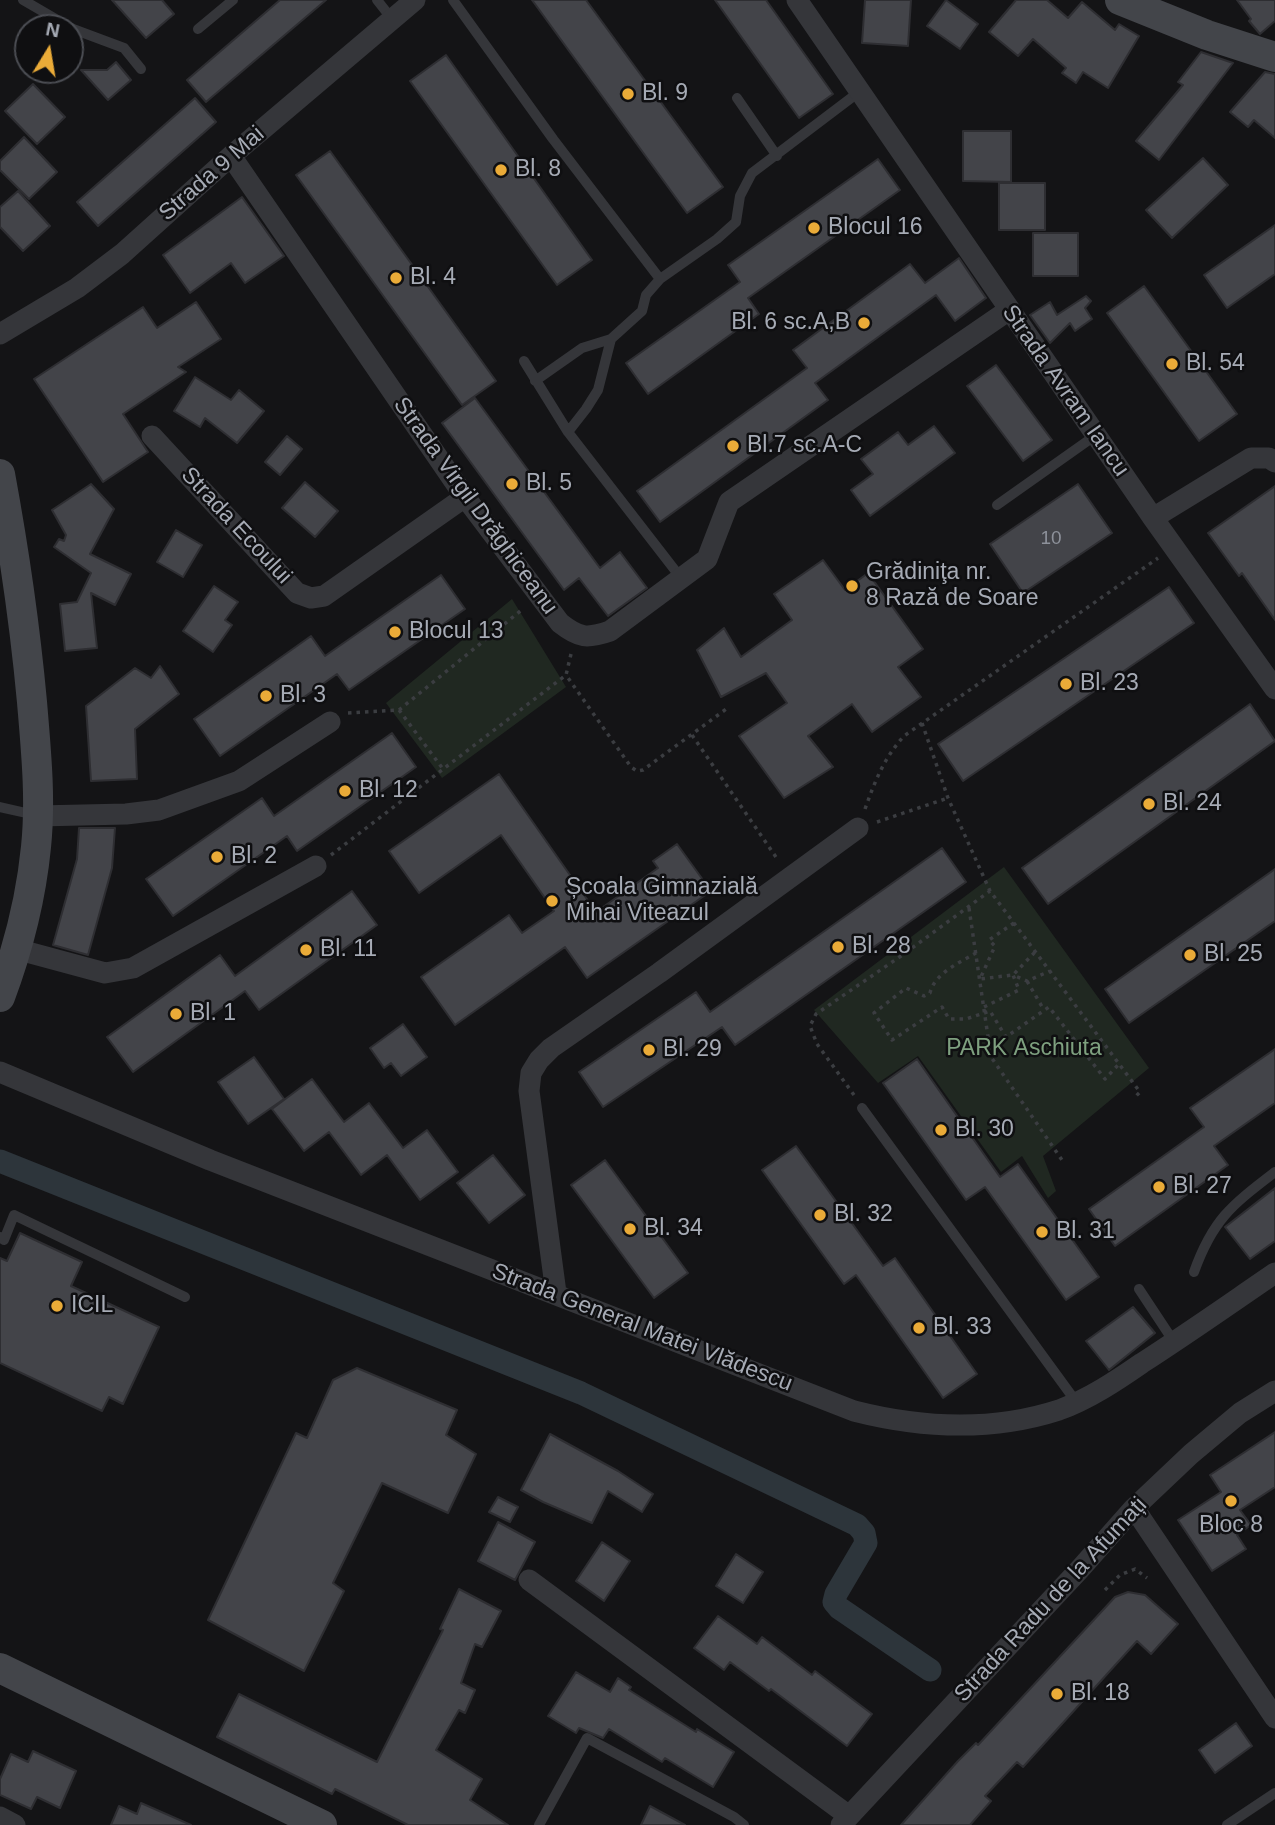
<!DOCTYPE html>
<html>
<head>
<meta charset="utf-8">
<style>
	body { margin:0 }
	#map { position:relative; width:1275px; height:1825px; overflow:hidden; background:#141416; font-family:Helvetica,sans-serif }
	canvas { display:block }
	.north { position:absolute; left:14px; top:14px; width:70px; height:70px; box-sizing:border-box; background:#0f0f11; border:2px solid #4b4d53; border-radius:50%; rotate:11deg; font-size:19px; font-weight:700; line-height:28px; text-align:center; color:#a6abb5 }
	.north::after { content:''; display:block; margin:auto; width:24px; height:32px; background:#eaab38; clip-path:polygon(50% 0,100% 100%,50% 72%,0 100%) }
</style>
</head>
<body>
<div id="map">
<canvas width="1275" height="1825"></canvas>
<div class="north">N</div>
</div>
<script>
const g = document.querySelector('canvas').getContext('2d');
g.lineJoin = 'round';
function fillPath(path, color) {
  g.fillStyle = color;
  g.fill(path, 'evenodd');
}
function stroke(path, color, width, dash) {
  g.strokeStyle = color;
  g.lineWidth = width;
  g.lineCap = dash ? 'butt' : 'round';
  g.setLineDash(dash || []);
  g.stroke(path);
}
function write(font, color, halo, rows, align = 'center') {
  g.font = font + ' Helvetica,sans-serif';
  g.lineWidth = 5;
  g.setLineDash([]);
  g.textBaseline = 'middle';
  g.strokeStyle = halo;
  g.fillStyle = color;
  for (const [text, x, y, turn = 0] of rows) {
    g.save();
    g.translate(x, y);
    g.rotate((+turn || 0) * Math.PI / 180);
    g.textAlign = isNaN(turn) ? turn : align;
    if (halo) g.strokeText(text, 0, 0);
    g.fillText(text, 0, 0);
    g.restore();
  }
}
fillPath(new Path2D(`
	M512 599 566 687 442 778 386 703Z
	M1004 867 1149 1068 1043 1156 1056 1191 1048 1198 1022 1156 1001 1172 918 1056 878 1083 814 1010Z`), '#202821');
stroke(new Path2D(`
	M0 1161 581 1393 857 1525 864 1533 866 1543 836 1594 834 1602 839 1608 930 1670`), '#2d353b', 23);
const building = new Path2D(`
	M112 0H162L174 14 146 38Z
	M280 0H326L206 102 187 80Z
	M532 0H586L723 187 687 213Z
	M715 0H766L833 94 799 118Z
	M865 0H911L908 46 862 43Z
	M946 0 978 24 960 49 927 26Z
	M1016 0H1047L1068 18 1082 2 1115 30 1119 24 1139 36 1108 88 1083 72 1076 83 1062 73 1066 68 1033 39 1018 56 989 32Z
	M1237 0H1275V21L1260 34 1249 21 1251 19Z
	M1201 52 1233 63 1159 160 1136 141 1183 85 1178 82Z
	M446 55 592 260 557 285 410 81Z
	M116 62 131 80 108 100 81 70H107Z
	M1265 72 1275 74V138L1254 120 1248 127 1230 112Z
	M33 84 65 117 37 144 5 111Z
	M195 98 216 122 98 226 77 202Z
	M963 131H1011V182L963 181Z
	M24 137 57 172 29 199 0 170V161Z
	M330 151 496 381 462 405 296 175Z
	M1203 158 1228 185 1172 238 1146 210Z
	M878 159 900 190 748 298 759 314 648 394 626 363 740 282 728 265Z
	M999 183H1045V230H999Z
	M18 191 50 226 23 251 0 227V207Z
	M242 197 284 256 245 283 231 263 190 293 163 255Z
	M1275 225V274L1227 308 1204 275Z
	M1033 233H1078V276H1033Z
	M959 258 986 298 955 321 936 295 815 383 828 400 660 522 637 491 807 368 793 350 910 264 925 283Z
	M1144 286 1237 414 1199 441 1107 313Z
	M1086 296 1091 301 1085 308 1092 319 1075 331 1070 323 1050 343 1030 315 1050 302 1057 315Z
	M196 302 221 339 178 367 186 372 123 414 148 452 103 482 34 379 143 307 157 328Z
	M996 365 1052 440 1023 461 967 386Z
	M195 377 231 400 239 390 264 411 237 443 205 418 200 427 174 411Z
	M475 398 600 568 620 552 647 588 608 616 579 578 564 590 442 423Z
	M934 426 955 453 870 516 851 490 873 474 861 459 898 432 908 445Z
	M287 436 302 449 280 475 265 462Z
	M305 482 338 511 315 537 282 508Z
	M91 484 114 509 90 554 131 574 115 605 91 593 97 648 65 651 60 604 77 602 91 573 54 547 59 539 64 541 66 535 52 510Z
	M1078 484 1112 533 1023 593 990 544Z
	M1275 486V620L1242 573 1239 576 1208 533Z
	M176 530 202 545 183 577 157 562Z
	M823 560 845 590 868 573 923 649 898 667 921 697 872 732 852 704 808 736 833 767 784 798 739 736 787 703 766 673 721 697 697 650 724 628 741 657 792 620 774 594Z
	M441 575 465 609 349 690 337 674 220 756 194 719 311 636 325 656Z
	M214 586 238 602 225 620 232 625 213 652 183 631Z
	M1169 587 1194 623 963 781 938 744Z
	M160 666 179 694 135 729 137 779 91 781 86 706 135 668 151 678Z
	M1250 704 1275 741 1048 904 1022 868Z
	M392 733 416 767 297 851 287 836 173 916 146 879 262 798 274 816Z
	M499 774 596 912 658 868 653 861 677 844 711 891 587 978 565 947 455 1025 421 977 509 915 522 933 554 911 501 835 419 893 389 851Z
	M79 828H115L112 868 88 955 53 945 77 859Z
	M942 848 966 882 735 1045 722 1027 603 1107 579 1072 696 992 710 1012Z
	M1275 869V921L1129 1023 1105 989Z
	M352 891 377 925 259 1010 245 991 133 1072 107 1037 220 955 235 976Z
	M403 1024 427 1057 401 1076 391 1063 384 1068 370 1048Z
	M1275 1049V1103L1214 1146 1228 1165 1115 1246 1089 1209 1204 1127 1190 1108Z
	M254 1057 284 1099 248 1124 218 1082Z
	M917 1059 1000 1177 1018 1164 1099 1277 1066 1300 985 1187 966 1200 883 1083Z
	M312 1079 344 1122 369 1103 403 1148 427 1130 458 1172 420 1200 387 1155 361 1175 329 1132 304 1151 272 1109Z
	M796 1146 883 1266 895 1258 977 1374 943 1398 856 1275 844 1284 762 1170Z
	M493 1155 525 1195 489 1223 457 1183Z
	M605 1160 688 1273 654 1298 571 1185Z
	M1275 1188V1241L1250 1259 1225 1227Z
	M20 1233 82 1262 71 1286 159 1327 123 1404 109 1397 102 1411 0 1363V1258L7 1261Z
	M1133 1307 1155 1333 1109 1370 1086 1341Z
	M357 1368 457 1410 446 1435 476 1454 448 1513 382 1483 333 1583 344 1591 304 1671 208 1620 296 1433 307 1438 333 1380Z
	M1275 1432V1487L1240 1510 1251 1525 1237 1535 1246 1549 1212 1571 1178 1520 1221 1492 1210 1475Z
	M550 1434 618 1471 653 1494 642 1512 608 1491 592 1523 543 1502 521 1490Z
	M498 1497 518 1507 510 1522 489 1512Z
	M498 1522 535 1542 515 1580 478 1561Z
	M602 1542 630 1561 604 1601 576 1581Z
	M736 1554 763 1572 743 1603 716 1586Z
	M459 1589 501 1611 482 1647 475 1644 461 1683 475 1690 465 1713 459 1710 436 1750 482 1779 470 1800 508 1825H408L335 1789 332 1794 217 1737 239 1694 377 1762 443 1630 440 1629Z
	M1128 1592 1145 1595 1178 1624 1151 1654 1137 1641 1023 1767 1017 1762 985 1796 991 1801 970 1825H901L958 1761 976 1743 978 1745 1115 1597Z
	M718 1616 757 1644 762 1637 812 1675 815 1671 872 1714 847 1746 771 1689 769 1691 730 1662 724 1670 694 1648Z
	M576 1672 610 1692 618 1678 631 1687 629 1690 696 1732 697 1729 734 1752 713 1787 665 1758 662 1762 609 1729 603 1738 579 1728 576 1733 548 1716Z
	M1236 1723 1252 1746 1215 1773 1199 1750Z
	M33 1751 76 1771 60 1808 37 1797 31 1809 0 1795V1779L11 1754 28 1762Z
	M141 1803 191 1825H111L119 1806 137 1814Z
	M650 1806 685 1825H641Z`);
fillPath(building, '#434449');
stroke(building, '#2e2e32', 2);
stroke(new Path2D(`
	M571 654 566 675 631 767 637 771 643 770 729 707
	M399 710 443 769
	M348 713 399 710 524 608
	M922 723 948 798 990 891 1140 1092 1136 1096
	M692 735 778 860
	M865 809C875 781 884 758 904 736L1158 558
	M877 822 948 798
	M331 855 566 675
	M969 908 991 1057 1064 1163
	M1014 923 989 940 995 946 980 979 1013 975 1035 952
	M976 953C960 962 934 974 930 993L924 996 906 988 874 1013 892 1040 942 1007 949 1019H966L990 1011 1006 1037 1049 1007 1105 1079 1119 1064
	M1027 981 1044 1010
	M984 1007 1019 990 1013 975 1027 981 1050 971
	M854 1095 817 1044 810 1026 816 1014 901 956 990 891
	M1105 1590 1120 1575 1135 1569 1147 1578`), '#3b3d41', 3.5, [3.5, 5]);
stroke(new Path2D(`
	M23 0 73 29 124 48 141 69
	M377 0 392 19
	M453 0 553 139 660 279
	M198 29 233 0
	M737 98 777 156
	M524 361 568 432
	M535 381 582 348 611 339
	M997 505 1096 435
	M681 578 568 432 586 409 598 390 611 339 642 311 646 295 660 279 717 239 736 222 740 196 752 173 859 92
	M0 807 35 815
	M862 1108 1077 1403
	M0 1237 4 1240 14 1215 185 1297
	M1194 1272C1213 1219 1232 1205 1275 1172
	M1139 1289 1174 1342
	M539 1825 587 1738 734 1817 744 1825
	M1227 1825 1275 1793`), '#35363a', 10);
stroke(new Path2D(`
	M797 0 1153 518 1275 689
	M231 156 465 497 560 623C579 638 587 639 610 631L707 559 729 502 1009 310
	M0 334 77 288 122 254 231 156 415 0
	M152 436 297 593 311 598 324 596 465 497
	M1153 518 1251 458H1269L1275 462
	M38 816 126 814 159 810 239 781 330 722
	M16 949 105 973 133 968 316 866
	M0 1072 210 1160 854 1411C921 1428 991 1432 1059 1410 1089 1399 1116 1381 1142 1363 1187 1334 1231 1303 1275 1273
	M556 1293 529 1091 531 1073 539 1060 551 1048 659 973 858 828
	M1134 1508 1275 1718
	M529 1580 849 1816
	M0 1817 15 1825
	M841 1825 1080 1569 1134 1508 1191 1454 1240 1413 1275 1391`), '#35363a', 21);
stroke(new Path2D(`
	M1120 0 1207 35 1275 57
	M0 474C14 550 25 626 32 702 36 750 41 799 36 847 31 898 18 949 0 997
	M0 1668 322 1825`), '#43454a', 30);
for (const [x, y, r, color] of [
	[628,94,7,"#eaab38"],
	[501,170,7,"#eaab38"],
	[814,228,7,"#eaab38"],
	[396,278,7,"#eaab38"],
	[864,323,7,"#eaab38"],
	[1172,364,7,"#eaab38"],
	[733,446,7,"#eaab38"],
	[512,484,7,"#eaab38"],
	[852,586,7,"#eaab38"],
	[395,632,7,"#eaab38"],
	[1066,684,7,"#eaab38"],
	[266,696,7,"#eaab38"],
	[345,791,7,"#eaab38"],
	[1149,804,7,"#eaab38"],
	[217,857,7,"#eaab38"],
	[552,901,7,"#eaab38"],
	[838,947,7,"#eaab38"],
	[306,950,7,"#eaab38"],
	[1190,955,7,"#eaab38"],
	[176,1014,7,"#eaab38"],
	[649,1050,7,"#eaab38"],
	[941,1130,7,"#eaab38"],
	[1159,1187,7,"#eaab38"],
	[820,1215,7,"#eaab38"],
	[630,1229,7,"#eaab38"],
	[1042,1232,7,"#eaab38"],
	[57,1306,7,"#eaab38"],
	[919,1328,7,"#eaab38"],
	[1231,1501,7,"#eaab38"],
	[1057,1694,7,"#eaab38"]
]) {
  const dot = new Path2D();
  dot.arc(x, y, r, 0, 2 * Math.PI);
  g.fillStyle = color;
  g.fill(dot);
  stroke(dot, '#0f0f11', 2.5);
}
write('19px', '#8d919a', null, [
	["10",1051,539]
]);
write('23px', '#a6abb5', '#0f0f11', [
	["Bl. 9",642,94],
	["Bl. 8",515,170],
	["Blocul 16",828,228],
	["Bl. 4",410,278],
	["Bl. 6 sc.A,B",850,323,"right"],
	["Bl. 54",1186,364],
	["Bl.7 sc.A-C",747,446],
	["Bl. 5",526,484],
	["Grădiniţa nr.",866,573],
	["8 Rază de Soare",866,599],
	["Blocul 13",409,632],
	["Bl. 23",1080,684],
	["Bl. 3",280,696],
	["Bl. 12",359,791],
	["Bl. 24",1163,804],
	["Bl. 2",231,857],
	["Școala Gimnazială",566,888],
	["Mihai Viteazul",566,914],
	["Bl. 28",852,947],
	["Bl. 11",320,950],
	["Bl. 25",1204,955],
	["Bl. 1",190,1014],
	["Bl. 29",663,1050],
	["Bl. 30",955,1130],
	["Bl. 27",1173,1187],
	["Bl. 32",834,1215],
	["Bl. 34",644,1229],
	["Bl. 31",1056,1232],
	["ICIL",71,1306],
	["Bl. 33",933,1328],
	["Bloc 8",1231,1526,"center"],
	["Bl. 18",1071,1694]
], 'left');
write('23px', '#a6abb5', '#0f0f11', [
	["Strada 9 Mai",212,174,-41],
	["Strada Avram Iancu",1065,391,55],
	["Strada Virgil Drăghiceanu",475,506,54],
	["Strada Ecoului",236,526,47],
	["Strada General Matei Vlădescu",642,1328,21],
	["Strada Radu de la Afumați",1051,1600,-47]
]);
write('23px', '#7ea07f', '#0f0f11', [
	["PARK Aschiuta",1024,1049]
]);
</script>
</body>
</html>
